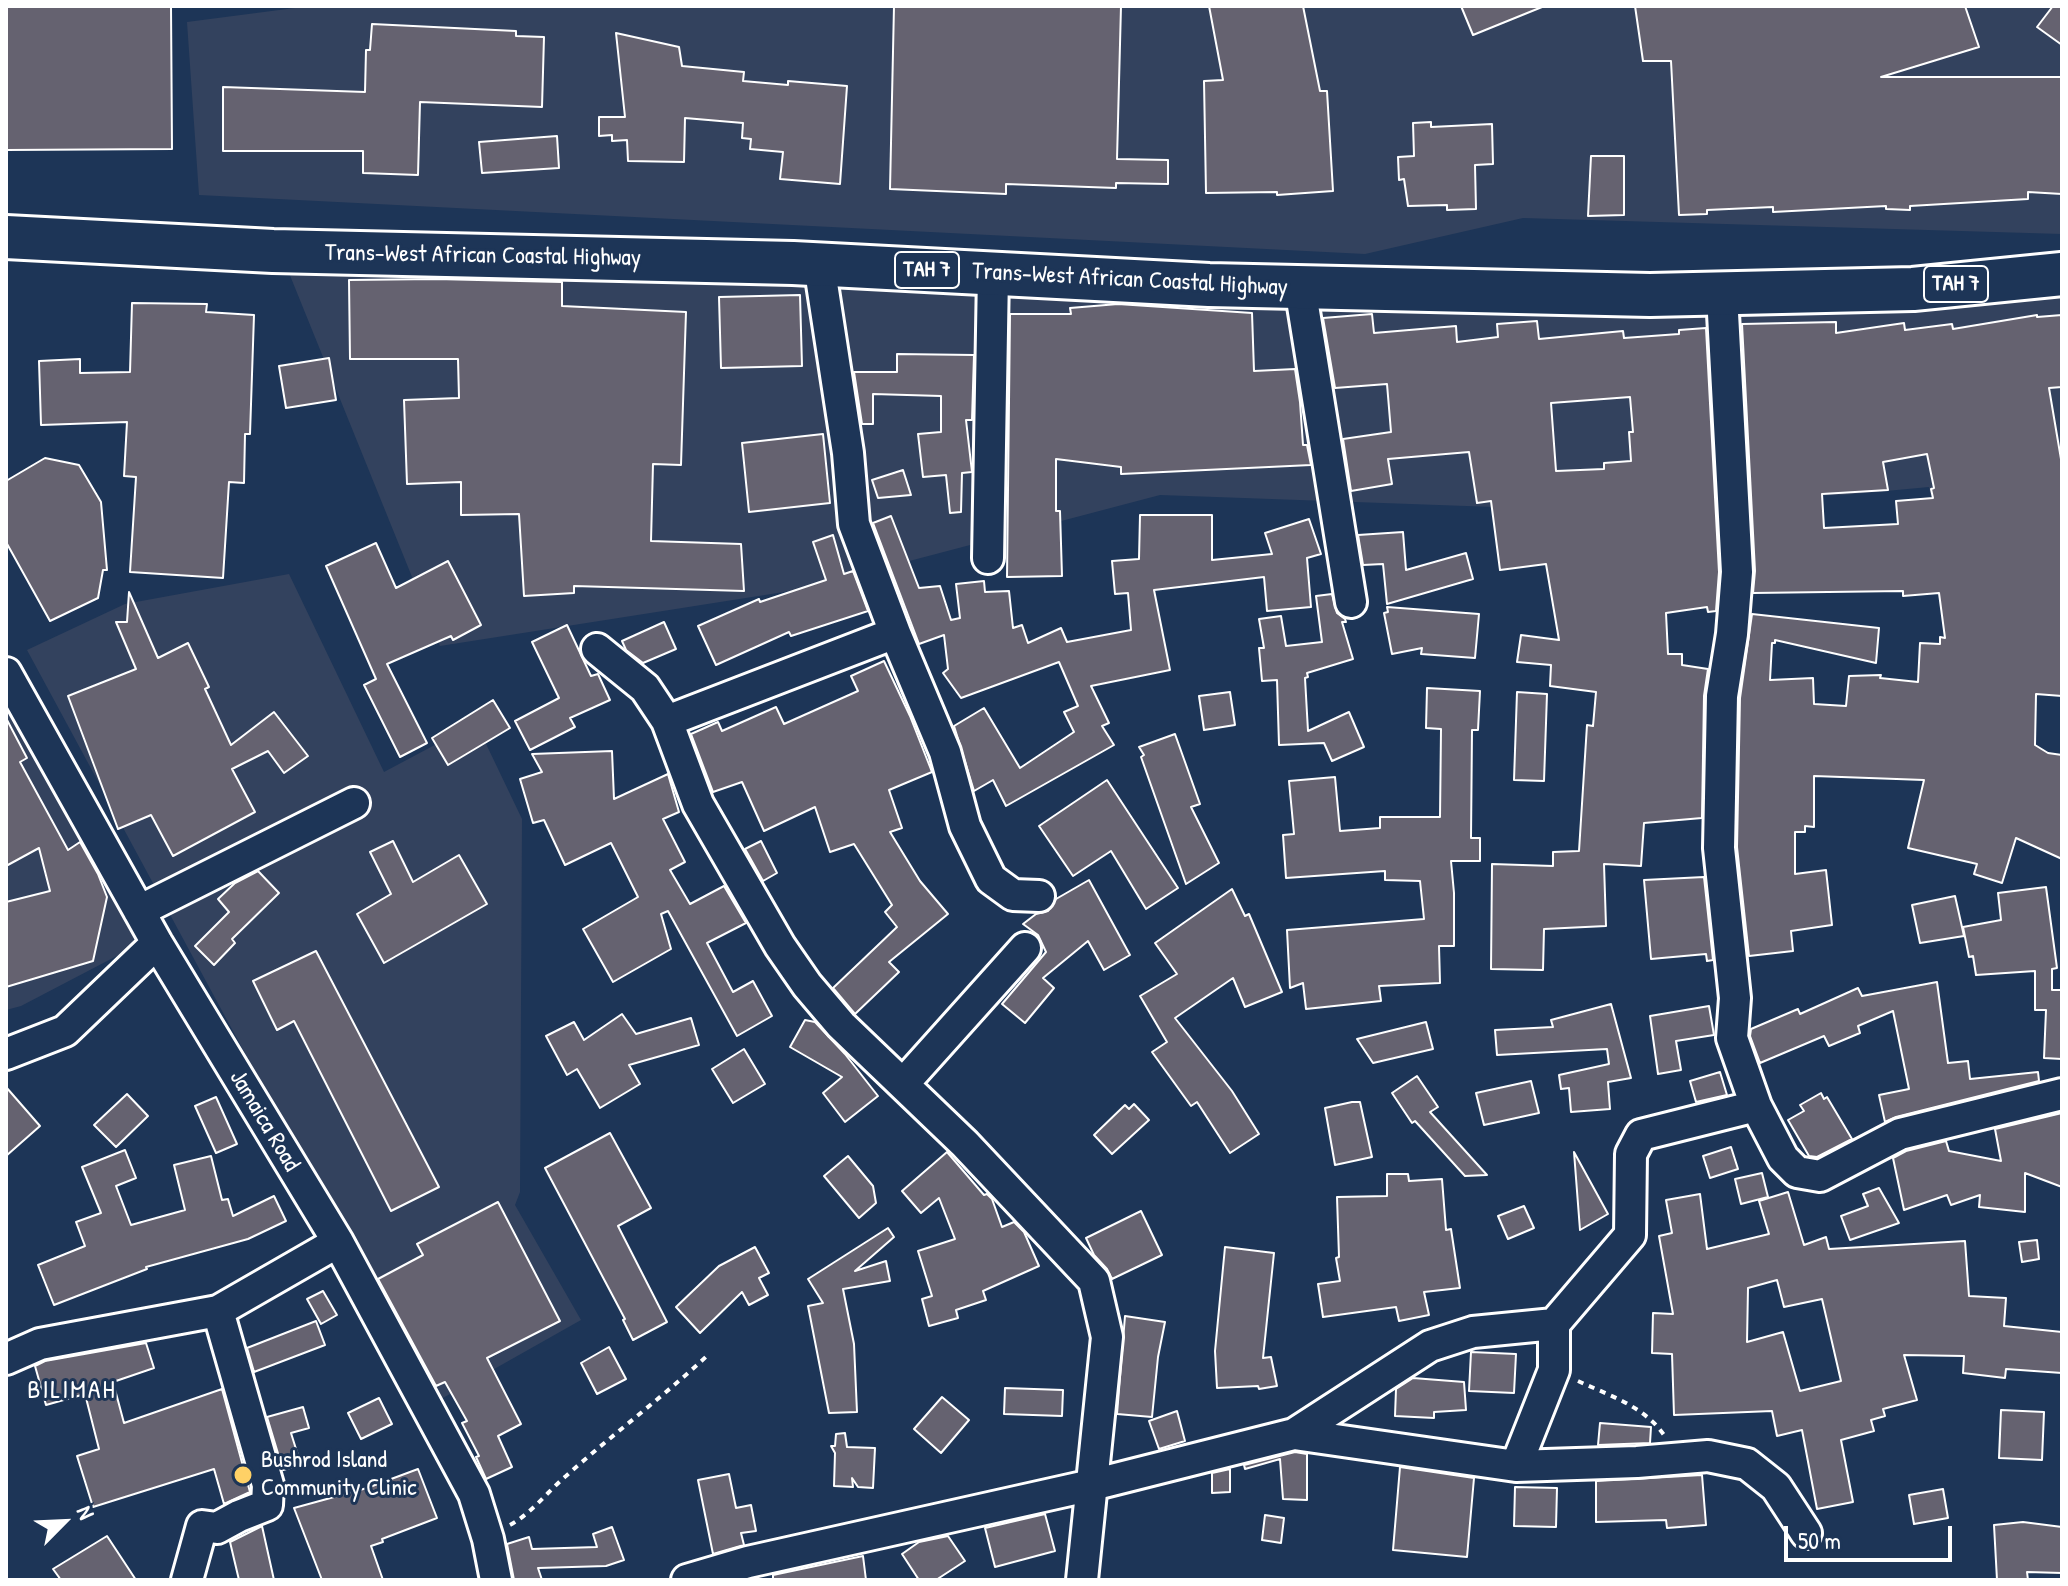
<!DOCTYPE html>
<html>
<head>
<meta charset="utf-8">
<style>
	body { margin:0 }
	#map { position:relative; width:2068px; height:1586px; overflow:hidden; background:#1d3557; font-family:"Patrick Hand",sans-serif }
	canvas { display:block }
	.frame { position:absolute; inset:0; border:8px solid #fff; pointer-events:none }
	.north { position:absolute; left:24px; top:1482px; width:80px; height:80px; -webkit-text-stroke:6px #1d3557; paint-order:stroke; rotate:66deg; font-size:22px; font-weight:700; line-height:32px; text-align:center; color:#fff }
	.north::after { content:''; display:block; margin:auto; width:28px; height:36px; background:#fff; clip-path:polygon(50% 0,100% 100%,50% 72%,0 100%) }
	.scale { position:absolute; left:1784px; top:1526px; width:168px; height:36px; box-sizing:border-box; border:4px solid #fff; border-top:0; padding-left:10px; font-size:24px; line-height:28px; white-space:nowrap; color:#fff; -webkit-text-stroke:6px #1d3557; paint-order:stroke }
</style>
</head>
<body>
<div id="map">
<canvas width="2068" height="1586"></canvas>
<div class="frame"></div>
<div class="north">N</div>
<div class="scale">50 m</div>
</div>
<script>
const g = document.querySelector('canvas').getContext('2d');
g.lineJoin = 'round';
function fillPath(path, color) {
  g.fillStyle = color;
  g.fill(path, 'evenodd');
}
function stroke(path, color, width, dash) {
  g.strokeStyle = color;
  g.lineWidth = width;
  g.lineCap = dash ? 'butt' : 'round';
  g.setLineDash(dash || []);
  g.stroke(path);
}
function write(font, color, halo, rows, align = 'center') {
  g.font = font + ' "Patrick Hand",sans-serif';
  g.lineWidth = 6;
  g.setLineDash([]);
  g.textBaseline = 'middle';
  g.strokeStyle = halo;
  g.fillStyle = color;
  for (const [text, x, y, turn = 0] of rows) {
    g.save();
    g.translate(x, y);
    g.rotate((+turn || 0) * Math.PI / 180);
    g.textAlign = isNaN(turn) ? turn : align;
    if (halo) g.strokeText(text, 0, 0);
    g.fillText(text, 0, 0);
    g.restore();
  }
}
fillPath(new Path2D(`
	M310 6H2062V234L1523 218 1365 254 199 195 187 22Z
	M287 268 1326 301 2062 298V559L1937 530 1929 487 1843 495 1734 497 1673 492 1522 508 1160 495 803 589 440 646Z
	M289 574 384 772 476 723 522 819 520 1192 515 1205 581 1320 434 1403 27 650 125 604Z
	M6 665 139 911 132 948 21 1006 6 1010Z`), '#33425e');
const building = new Path2D(`
	M6 6H171L172 149 6 150Z
	M894 6H1121L1117 159 1168 160V184L1116 183V188L1006 184V194L890 189Z
	M1209 6H1303L1320 91H1327L1333 191 1277 195V192L1206 193 1204 81 1223 80Z
	M1461 6H1542V7L1473 35Z
	M1635 6H1965L1979 47 1881 77H2062V194L2028 192V199L1910 206V210L1886 209V206L1773 212V207L1707 210V214L1679 215 1671 61H1643Z
	M2053 6H2062V45L2037 27Z
	M372 24 516 31V36L544 37 542 107 420 102 418 175 363 173V151H223V87L365 92 366 50H370Z
	M616 33 679 47 682 66 744 72 743 81 788 85V81L847 86 840 184 780 179 783 152 750 149 751 139 742 138 743 123 685 118 684 162 628 161 627 140 612 141V135L599 136V117H625Z
	M1431 122V127L1492 124 1493 164 1475 165 1476 209 1447 210V205L1408 206 1404 179 1399 180 1398 157 1414 156 1413 123Z
	M557 136 559 168 482 173 479 142Z
	M1591 156H1624V215L1588 216Z
	M436 279 562 282V306L686 312 681 465 653 464 651 541 741 544 744 591 574 586V593L524 596 519 514 461 515V482L407 484 404 400 459 398 458 359H350L349 280Z
	M800 295 802 366 721 368 719 297Z
	M132 303 207 304 206 312 254 315 250 434H245L244 483 229 482 223 578 130 572 136 477 124 476 127 422 41 425 39 361 80 359V373L130 372Z
	M1118 304 1252 313 1254 371 1295 369 1300 402 1303 445H1307L1311 465 1121 474V467L1056 459V511H1060L1062 576 1007 577 1010 314H1071L1070 308Z
	M1372 314 1374 333 1456 326 1457 342 1498 337 1497 324 1537 321 1539 339 1623 331 1624 338 1679 334V330L1706 328 1719 572 1716 611 1708 612 1707 607 1666 613 1668 654H1682V665L1708 669 1704 696 1702 818 1644 823 1641 866 1604 864 1606 926 1544 929 1543 970 1491 969 1492 864 1553 866V852L1579 851 1587 725 1593 726 1596 692 1550 686 1551 665 1517 662 1521 635 1559 640 1546 564 1500 570 1491 501 1477 503 1469 452 1388 459 1392 484 1351 491 1343 439 1391 432 1387 384 1335 388 1323 318ZM1630 397 1633 432H1629L1631 461 1604 463V469L1556 471 1551 403Z
	M2037 315V317L2062 315V387L2049 388 2062 465V696L2036 694 2035 745 2048 753 2062 755V859L2016 838 2002 883 1974 874 1977 864 1908 848 1924 780 1814 776V827L1805 826V832H1795V874L1826 870 1832 925 1791 931 1793 951 1749 956 1737 847 1740 698 1752 614 1879 628 1876 663 1775 640V643H1772L1770 680 1813 678 1814 704 1846 706 1849 676 1881 675 1880 678 1918 682 1920 643 1940 644V637L1945 638 1939 593 1903 596V591L1753 593 1755 571 1742 324 1836 322V333L1904 323 1905 330 1952 324 1953 329ZM1927 454 1934 488 1931 489 1933 498 1896 501 1898 524 1824 528 1822 494 1888 490 1883 462Z
	M897 354 974 355 972 420H966L972 472 962 473 961 512 950 513 946 475 923 477 918 434 941 432V396L873 394V424H862L854 372H897Z
	M329 358 336 400 286 408 279 366Z
	M823 434 830 503 749 512 742 443Z
	M45 458 79 465 101 502 107 570H103L98 598 50 621 6 542V481Z
	M903 470 911 495 878 498 872 480Z
	M1140 515H1212V560L1272 554 1265 533 1309 519 1321 554 1307 558 1311 607 1267 611 1264 577 1154 590 1170 670 1091 686 1109 723 1102 726 1114 745 1006 806 993 780 974 791 954 726 984 708 1020 768 1074 732 1064 712 1078 706 1059 662 961 698 943 673 948 669 944 635 919 644 873 523 891 516 919 588 940 586 951 620 960 618 956 584 984 581 985 592 1009 591 1013 628 1022 625 1028 643 1061 628 1067 642 1131 630 1128 593 1115 594 1112 561 1139 559Z
	M1403 532 1406 570 1466 553 1473 579 1387 604 1383 564 1363 565 1358 535Z
	M833 535 844 574 853 571 868 611 791 636 789 632 716 665 698 626 759 599 760 602 826 580 813 542Z
	M376 543 396 588 448 561 481 625 453 640 451 636 387 664 427 743 400 757 364 685 376 679 326 566Z
	M129 592 158 658 188 643 209 687 205 689 231 745 274 712 308 756 284 773 268 751 232 769 255 812 173 856 151 815 118 829 68 696 136 669 116 622H127Z
	M1332 594 1337 613 1345 619 1346 622H1342L1353 659 1307 673 1308 677 1305 678 1308 731 1349 712 1364 747 1332 761 1324 743 1279 745 1277 680 1262 681 1259 648H1264L1259 619 1281 616 1286 646 1322 642 1316 596Z
	M1387 607 1479 614 1475 658 1421 654 1422 648 1392 654 1384 613 1388 612Z
	M664 622 676 649 643 663 626 650 622 641Z
	M567 625 591 676 598 674 610 700 570 718 575 727 530 750 515 721 559 698 532 642Z
	M884 661 910 716 932 772 889 790 902 828 890 832 920 881 948 914 889 962 899 972 855 1014 833 988 897 927 885 912 892 905 854 844 830 852 815 807 764 831 742 782 713 792 691 734 718 722 722 731 776 707 784 724 858 691 851 676Z
	M1427 688 1480 691 1478 730H1472L1471 838H1480V861H1451L1454 893V946H1439L1440 983 1379 986 1381 1001 1306 1009 1303 983 1290 988 1287 930 1424 919 1420 881 1385 880V871L1286 878 1283 835 1294 834 1289 781 1335 777 1340 831 1380 828V817H1440L1441 729 1426 728Z
	M1230 692 1235 725 1204 730 1199 696Z
	M1517 692 1547 694 1544 781 1514 780Z
	M493 700 510 728 448 765 432 738Z
	M6 718 27 758 20 762 68 850 80 842 98 874 107 897 93 961 6 987V902L50 891 39 848 6 866Z
	M1175 734 1200 804 1191 807 1219 863 1186 884 1141 757 1144 755 1139 747Z
	M612 751 614 799 668 774 679 812 663 819 685 862 670 870 690 904 724 886 746 923 707 943 733 992 753 981 772 1016 737 1036 668 911 661 914 671 949 613 982 583 929 638 897 611 843 565 865 544 820 533 823 520 779 542 772 532 754Z
	M1107 780 1178 888 1146 909 1111 851 1073 876 1039 826Z
	M393 841 413 882 459 855 487 904 384 963 357 914 391 894 370 852Z
	M761 841 777 873 763 881 745 849Z
	M258 871 279 893 232 939 235 943 214 965 195 946 229 912 218 899 235 883Z
	M1704 877 1713 960 1707 961 1706 954 1651 959 1644 880Z
	M1089 880 1130 955 1104 970 1088 941 1043 978 1054 988 1025 1023 1002 1004 1046 952 1038 935 1023 924 1036 914 1048 911 1056 899Z
	M2046 887 2057 968 2052 969V990H2062V1059L2044 1058 2046 1010H2035V971L1976 975 1973 956 1969 957 1963 927 2001 920 1998 893Z
	M1232 889 1245 916 1249 914 1282 992 1245 1007 1233 978 1175 1018 1232 1091 1259 1134 1230 1153 1197 1102 1191 1106 1152 1052 1167 1042 1140 996 1177 974 1155 943Z
	M1955 896 1964 936 1920 943 1912 905Z
	M316 951 439 1187 391 1211 294 1021 277 1030 253 981Z
	M1937 982 1948 1063 1968 1061 1970 1079 2038 1072 2039 1081 1896 1117 1885 1122 1879 1095 1909 1089 1893 1011 1858 1026 1860 1033 1829 1046 1824 1036 1760 1063 1750 1036 1751 1029 1798 1009 1800 1014 1858 988 1862 996Z
	M1611 1004 1631 1078 1608 1082 1610 1109 1571 1112 1569 1088 1561 1089 1559 1075 1609 1064 1607 1049 1497 1055 1495 1030 1553 1027 1551 1020Z
	M1709 1006 1714 1035 1676 1041 1681 1070 1658 1074 1650 1016Z
	M622 1014 636 1034 691 1018 699 1045 629 1065 640 1084 600 1108 577 1069 567 1075 546 1036 574 1022 584 1040Z
	M805 1020 815 1022 845 1054 878 1096 845 1122 823 1093 842 1077 790 1047Z
	M1426 1022 1433 1049 1373 1063 1357 1039Z
	M744 1049 765 1084 733 1103 712 1069Z
	M1720 1072 1727 1095 1696 1102 1690 1081Z
	M1417 1076 1438 1107 1430 1112 1487 1175 1465 1176 1415 1121 1412 1123 1392 1093Z
	M1531 1081 1539 1113 1484 1125 1476 1093Z
	M6 1087 40 1126 6 1156Z
	M1821 1093 1824 1099 1827 1097 1852 1139 1817 1157 1809 1156 1788 1120 1804 1111 1800 1105Z
	M127 1094 148 1116 116 1147 94 1125Z
	M216 1097 237 1144 216 1153 195 1106Z
	M1352 1102H1360L1372 1157 1335 1165 1325 1108Z
	M1134 1104 1149 1120 1112 1154 1094 1135 1125 1105 1129 1109Z
	M2062 1113V1187L2025 1173V1212L1979 1207 1980 1195 1951 1205 1947 1195 1904 1210 1893 1158 1906 1151 1946 1141 1949 1151 2001 1161 1995 1129Z
	M610 1133 651 1208 618 1226 667 1322 633 1340 623 1320 625 1319 545 1168Z
	M1731 1147 1738 1169 1710 1178 1703 1156Z
	M125 1150 136 1178 116 1186 131 1225 185 1210 174 1165 211 1156 222 1200 228 1199 233 1216 274 1196 286 1221 248 1239 146 1267 147 1269 54 1305 38 1265 85 1246 76 1222 101 1213 82 1167Z
	M947 1152 984 1195 987 1194 992 1199 1002 1227 1014 1222 1024 1232 1039 1266 983 1291 986 1300 956 1310 958 1318 929 1326 922 1299 932 1296 918 1251 955 1239 939 1198 921 1213 902 1191Z
	M1574 1152 1608 1214 1580 1230Z
	M848 1156 873 1186 876 1203 859 1218 824 1176Z
	M1762 1173 1768 1197 1741 1204 1735 1179Z
	M1387 1174H1408L1409 1181 1442 1179 1446 1230 1451 1229 1460 1288 1424 1292 1429 1315 1399 1321 1396 1307 1323 1317 1318 1284 1340 1281 1336 1258 1339 1257 1337 1197 1387 1196Z
	M1879 1188 1899 1223 1850 1240 1841 1216 1868 1206 1863 1194Z
	M1788 1192 1804 1245 1826 1237 1829 1249 1965 1241 1969 1296 2006 1298 2004 1326 2062 1332V1373L2006 1369 2005 1378 1963 1373 1964 1356 1904 1355 1917 1400 1883 1409 1885 1416 1871 1420 1874 1431 1841 1440 1853 1502 1817 1509 1802 1430 1777 1436 1772 1411 1674 1415 1672 1354 1652 1353 1653 1313 1673 1314 1659 1236 1672 1233 1666 1200 1700 1194 1707 1249 1769 1234 1759 1201ZM1777 1280 1784 1307 1822 1299 1841 1381 1800 1391 1783 1332 1747 1342 1748 1288Z
	M498 1202 560 1321 487 1358 521 1424 498 1436 512 1467 486 1479 476 1457 479 1456 462 1423 467 1421 445 1382 436 1386 378 1279 423 1255 417 1244Z
	M1524 1206 1534 1228 1508 1239 1498 1216Z
	M1141 1211 1162 1255 1112 1279 1107 1269 1094 1255 1086 1238Z
	M888 1228 894 1237 855 1271 886 1261 890 1281 843 1289 854 1344 857 1412 829 1413 808 1306 823 1303 808 1279Z
	M2037 1240 2039 1259 2022 1262 2019 1242Z
	M755 1247 769 1273 759 1278 768 1295 749 1305 742 1292 700 1333 676 1307 719 1266Z
	M1225 1247 1274 1253 1263 1358 1271 1357 1277 1386 1259 1389 1258 1386 1217 1388 1215 1351Z
	M323 1291 337 1315 321 1324 307 1299Z
	M1125 1316 1165 1322 1158 1357 1152 1417 1117 1414Z
	M316 1321 325 1345 254 1372 247 1348Z
	M146 1343 154 1368 113 1382 124 1423 222 1389 250 1492 224 1504 214 1469 93 1507 77 1456 99 1449 85 1394 46 1405 35 1366 45 1361Z
	M609 1347 626 1379 597 1394 581 1363Z
	M1471 1352 1516 1354 1514 1393 1469 1391Z
	M1413 1378 1464 1382 1466 1410 1434 1412V1418L1395 1416 1396 1389Z
	M1005 1388 1063 1390 1062 1416 1004 1414Z
	M942 1397 969 1420 941 1453 914 1429Z
	M379 1398 392 1424 361 1439 348 1413Z
	M303 1407 309 1428 291 1433 301 1465 283 1470 267 1417Z
	M2001 1410 2044 1412 2042 1460 1999 1458Z
	M1177 1411 1185 1441 1159 1449 1149 1421Z
	M1600 1423 1651 1427 1650 1443 1598 1445Z
	M845 1433 847 1447 875 1448 873 1488 858 1487 852 1478 853 1487 834 1486 835 1453 831 1446H835L836 1434Z
	M1295 1452 1307 1454V1500L1283 1499 1280 1459 1245 1469 1244 1465Z
	M1400 1467 1474 1478 1467 1557 1393 1550Z
	M418 1469 437 1518 382 1539 383 1542 371 1546 383 1580H322L294 1508 367 1488Z
	M1230 1469V1492L1212 1493V1473Z
	M729 1474 736 1508 751 1505 756 1531 741 1533 744 1545 713 1554 698 1480Z
	M1702 1475 1706 1525 1667 1528 1666 1520 1596 1522V1481Z
	M1515 1487 1557 1488 1556 1527 1514 1526Z
	M1943 1489 1948 1518 1914 1524 1909 1495Z
	M1045 1514 1055 1551 995 1567 985 1528Z
	M1265 1515 1284 1518 1281 1543 1262 1540Z
	M2023 1522 2062 1527V1573L2027 1572 2028 1580H1997L1994 1525Z
	M262 1526 274 1580H239L230 1542Z
	M612 1527 624 1560 606 1566 538 1568 542 1580H514L507 1544 529 1537 532 1549 597 1547 593 1534Z
	M107 1536 136 1580H61L53 1569Z
	M948 1536 965 1561 936 1580H919L902 1554 919 1542Z
	M863 1556 866 1580H773V1575Z`);
fillPath(building, '#656270');
stroke(building, '#fff', 2);
const minor = new Path2D(`
	M819 264 848 453 854 524 895 633 945 752 965 826 991 879 1013 895 1039 896
	M1300 287 1351 602
	M1722 295 1737 572 1732 634 1722 696 1719 848 1735 998 1732 1038 1756 1106 1783 1158 1797 1172 1820 1176 1900 1134 2062 1094
	M988 558 993 274
	M597 649 645 688 667 721 698 804 780 946 807 985 841 1025 965 1144 1094 1281 1107 1337 1082 1580
	M6 673 157 943 338 1242 474 1494 488 1539 496 1580
	M667 721 895 633
	M139 911 354 803
	M6 1054 65 1031 157 943
	M903 1084 1025 948
	M6 1359 40 1344 218 1311 338 1242
	M1294 1434 1430 1346 1473 1332 1554 1324
	M1516 1466 1554 1370V1324L1630 1235 1631 1154 1641 1135 1756 1106
	M187 1580 202 1526 217 1528 239 1516 267 1505 268 1485 218 1311
	M687 1580 748 1562 1092 1485 1294 1434 1516 1466 1637 1462 1708 1456 1747 1464 1776 1487 1806 1533`);
const highway = new Path2D(`
	M6 237 273 251 793 263 1209 285 1650 295 1913 289 2062 274`);
stroke(minor, '#fff', 36);
stroke(highway, '#fff', 48);
stroke(new Path2D(`
	M1578 1381C1608 1395 1644 1406 1664 1435
	M510 1525C532 1513 547 1492 566 1476 613 1434 663 1397 709 1354`), '#fff', 4, [6, 6]);
stroke(minor, '#1d3557', 30);
stroke(highway, '#1d3557', 42);
for (const [x, y, r, color] of [
	[243,1475,10,"#ffd166"]
]) {
  const dot = new Path2D();
  dot.arc(x, y, r, 0, 2 * Math.PI);
  g.fillStyle = color;
  g.fill(dot);
  stroke(dot, '#1d3557', 3);
}
for (const [x, y, w] of [
	[927,270,64],
	[1956,284,64]
]) {
  const box = new Path2D();
  box.roundRect(x - w / 2, y - 18, w, 36, 6);
  g.fillStyle = '#1d3557';
  g.fill(box);
  stroke(box, '#fff', 2);
}
write('bold 22px', '#fff', null, [
	["TAH 7",927,270],
	["TAH 7",1956,284]
]);
write('24px', '#fff', '#1d3557', [
	["Trans-West African Coastal Highway",483,256,1],
	["Trans-West African Coastal Highway",1130,280,3],
	["Jamaica Road",264,1121,59]
]);
write('24px', '#fff', '#1d3557', [
	["Bushrod Island",261,1461],
	["Community Clinic",261,1489]
], 'left');
g.letterSpacing = '2px';
write('26px', '#fff', '#1d3557', [
	["BILIMAH",72,1391]
]);
g.letterSpacing = '0px';
</script>
</body>
</html>
